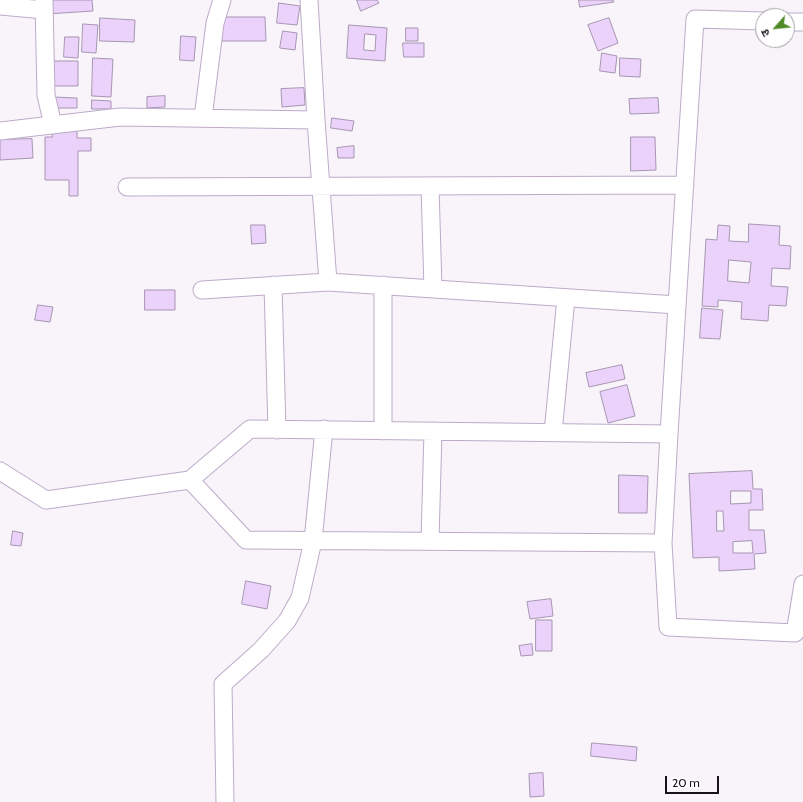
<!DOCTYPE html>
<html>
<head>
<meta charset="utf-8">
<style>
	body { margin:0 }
	#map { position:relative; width:803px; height:802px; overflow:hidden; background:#f8f4fa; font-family:Cabin,"Noto Sans Devanagari",sans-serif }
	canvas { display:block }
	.north { position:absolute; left:755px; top:8px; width:40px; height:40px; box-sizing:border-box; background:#fff; border:1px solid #a3a0a5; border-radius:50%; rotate:243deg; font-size:11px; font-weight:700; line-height:16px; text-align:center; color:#19121d }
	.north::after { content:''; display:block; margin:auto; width:14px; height:18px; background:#508925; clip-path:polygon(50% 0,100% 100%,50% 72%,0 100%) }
	.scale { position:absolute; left:665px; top:776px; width:54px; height:18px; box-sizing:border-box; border:2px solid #19121d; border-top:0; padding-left:5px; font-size:12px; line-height:14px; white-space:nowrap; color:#19121d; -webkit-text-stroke:3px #fff; paint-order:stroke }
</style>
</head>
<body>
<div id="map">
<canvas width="803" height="802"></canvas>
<div class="north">उ</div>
<div class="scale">20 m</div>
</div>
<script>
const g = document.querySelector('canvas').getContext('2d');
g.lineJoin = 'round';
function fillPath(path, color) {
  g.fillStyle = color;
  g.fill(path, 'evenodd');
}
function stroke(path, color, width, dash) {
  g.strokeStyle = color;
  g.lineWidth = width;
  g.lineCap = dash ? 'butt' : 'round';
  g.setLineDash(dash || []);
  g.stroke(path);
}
const building = new Path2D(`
	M46 0H92L93 11 47 14Z
	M357 0H377L379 3 361 11Z
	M579 0H613L614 2 580 7Z
	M279 3 300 6 297 25 277 23Z
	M222 17H265L266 41H222Z
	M100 18 135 20 134 42 100 41Z
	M609 18 618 43 598 51 588 25Z
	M83 24 98 25 96 53 82 52Z
	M349 25 387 28 385 61 347 58ZM365 34 376 35 375 51 364 50Z
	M406 28H418V41H406Z
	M283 31 297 33 295 50 280 48Z
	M181 36 196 37 194 61 180 60Z
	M65 37H79L78 58 64 57Z
	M403 43H424V57H404Z
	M602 53 617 56 615 73 600 71Z
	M93 58 113 59 111 97 92 96Z
	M620 58 641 59 640 77 620 76Z
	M53 61H78V86H53Z
	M304 88 305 105 282 107 281 89Z
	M165 96V107L147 108V97Z
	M52 97 77 98V108H52Z
	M658 98 659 113 630 114 629 99Z
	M92 100 111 101V109H92Z
	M332 118 354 121 352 131 331 128Z
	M51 127H77V138H91V151H78V196H69V180H45V137H52Z
	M631 137H655L656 170 631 171Z
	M32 139 33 158 0 160V140Z
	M354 146V158H338L337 148Z
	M749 224 780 226 779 245 791 246 790 269 772 268 771 286 788 287 786 306 769 305 768 321 741 319 742 302 718 300V307L702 306 706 239 717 240 718 225 730 226 729 241 748 242ZM729 260 751 262 749 283 728 281Z
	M251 225H265L266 243 252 244Z
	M145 290H175V310H145Z
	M38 305 53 307 50 322 35 320Z
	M702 308 723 310 720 339 700 338Z
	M622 365 625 379 589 387 586 373Z
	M627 385 635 416 608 423 600 392Z
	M752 471 753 489H762L763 510H749V530H764L766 553 754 554 755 569 719 571V557L693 558 689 474ZM731 491H751V503L731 504ZM717 511H723L724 531H717ZM752 541 753 553H733V542Z
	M619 475 648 476 647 513H619Z
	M13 531 23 533 21 546 11 545Z
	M246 581 271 586 267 609 242 604Z
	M551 599 553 616 530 619 527 602Z
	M536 620H552V651H536Z
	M532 644 533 655 521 656 519 646Z
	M592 743 637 747 636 761 591 756Z
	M543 773 544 796 530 797 529 774Z`);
fillPath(building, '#ead2fa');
stroke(building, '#a795b2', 1);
const minor = new Path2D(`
	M44 0 46 95 53 125
	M309 0 316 120
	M0 6 44 10
	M787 22H803
	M203 118 215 23 222 0
	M0 131 120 117 316 120 328 282
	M430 186 433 289
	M127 187 685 185
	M273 285 277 430
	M202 290 328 282 677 305
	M383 431V285
	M553 433 566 298
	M669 434 695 19 763 21
	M0 471 46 500 190 480 250 429 669 434 663 543
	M190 480 246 540 663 543 668 627 795 633 803 584
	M430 541 433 431
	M225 802 223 684 261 650 287 621 300 598 313 541 324 429`);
stroke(minor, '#bdabc9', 19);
stroke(minor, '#fff', 17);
</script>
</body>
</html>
